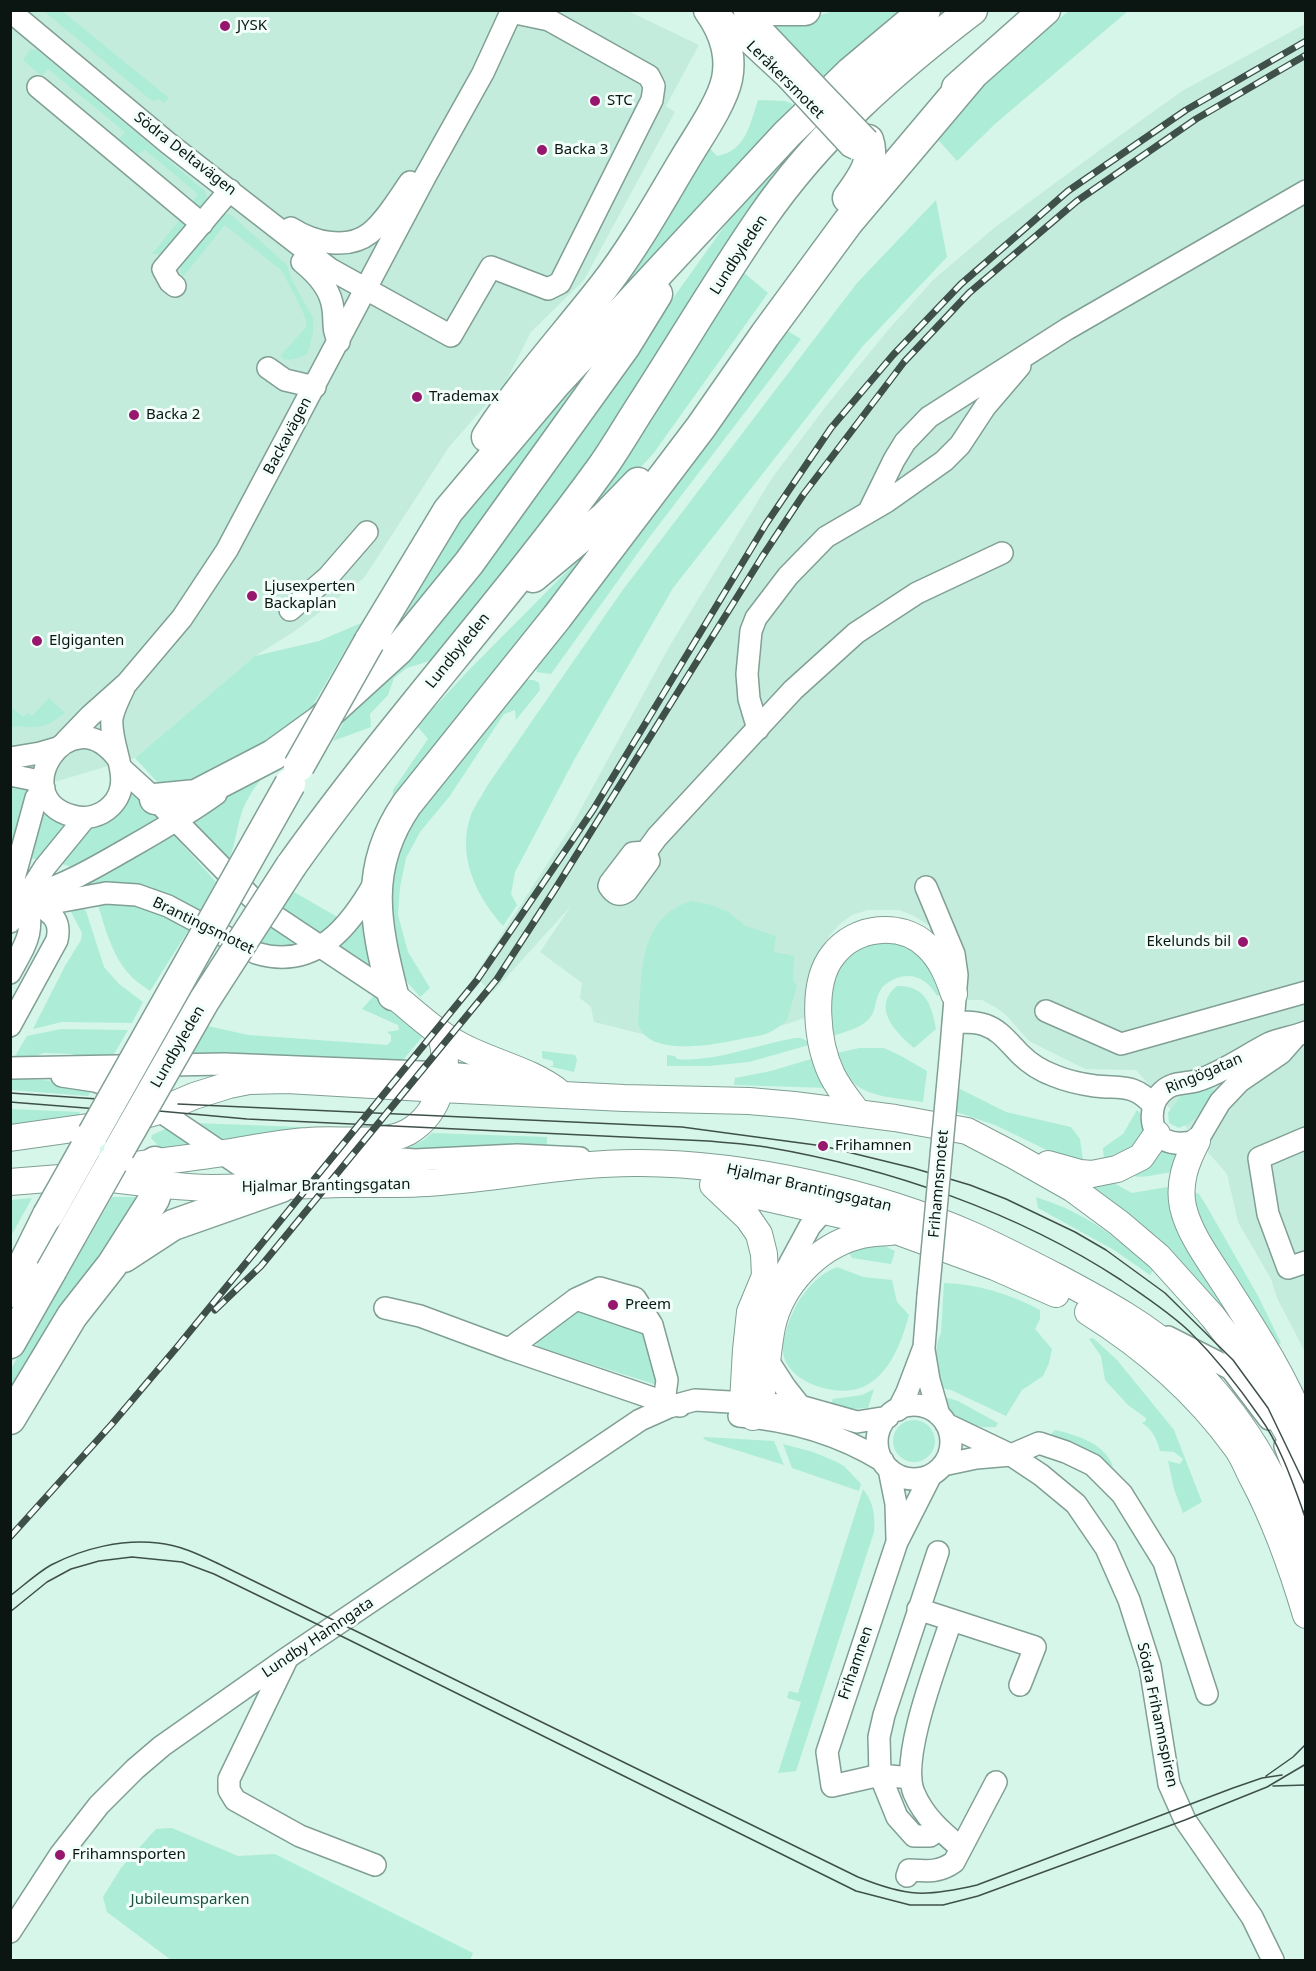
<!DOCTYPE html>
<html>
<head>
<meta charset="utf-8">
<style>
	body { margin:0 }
	#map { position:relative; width:1316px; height:1971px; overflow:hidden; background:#d6f6ea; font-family:"Noto Sans",sans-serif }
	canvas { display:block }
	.frame { position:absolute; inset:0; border:12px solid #0b1612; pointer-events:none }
</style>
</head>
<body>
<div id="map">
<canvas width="1316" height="1971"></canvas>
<div class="frame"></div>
</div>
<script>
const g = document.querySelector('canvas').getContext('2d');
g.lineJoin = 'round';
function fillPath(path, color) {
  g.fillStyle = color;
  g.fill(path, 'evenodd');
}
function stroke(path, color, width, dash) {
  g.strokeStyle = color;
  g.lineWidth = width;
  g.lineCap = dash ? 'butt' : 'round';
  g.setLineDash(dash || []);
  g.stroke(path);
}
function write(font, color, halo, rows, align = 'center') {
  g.font = font + ' "Noto Sans",sans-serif';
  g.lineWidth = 6;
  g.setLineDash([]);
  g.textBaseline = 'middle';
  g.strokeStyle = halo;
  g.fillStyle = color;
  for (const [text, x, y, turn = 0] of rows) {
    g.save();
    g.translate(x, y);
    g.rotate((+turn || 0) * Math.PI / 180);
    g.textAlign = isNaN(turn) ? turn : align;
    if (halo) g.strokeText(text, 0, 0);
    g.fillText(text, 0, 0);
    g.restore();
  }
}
fillPath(new Path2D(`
	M11 11H628L699 45 666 106 675 112 584 280 531 332 505 383 449 447 364 578 295 631 255 656 135 758 11 795Z
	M1305 24V1352L1277 1298 1271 1279 1238 1222 1227 1174 1136 1070 1085 1069 1029 1041 1005 1014 995 1007 982 1000H967L961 958 932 927 912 915 899 910H868L852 915 840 924 830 935 814 965 807 1017 757 1034 683 1044 594 1022 591 1007 580 998 582 983 540 952 571 906 493 992 474 977 571 827 669 647 772 478 826 406 889 329 933 280 994 228 1104 147 1182 91Z`), '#c4ecdd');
fillPath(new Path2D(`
	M44 11H62L169 98 164 103 159 99 153 101 147 97Z
	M834 11H909L831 75 822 78 764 16 808 19Z
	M1069 11H1128L995 124 957 161 934 135 1007 61Z
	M30 49 37 50 205 191 208 202 199 212 190 205 198 194 145 150 138 154 119 139 125 132 48 69 42 76 23 60Z
	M758 100 785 101 793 104 780 125 564 358 705 143 717 156C746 151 750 124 758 100Z
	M789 148 794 154 624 416 439 658 407 668 394 678 388 695 370 714 371 727 333 741 354 705 631 357 736 210Z
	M936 200 947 257 862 347 673 588 574 760 515 872 511 894 517 905 503 926C477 897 456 856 471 815 475 805 482 796 487 786L622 591 857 283Z
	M224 214H230L287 265 292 280 313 318V332L308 353C300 358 290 362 282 358L281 355 307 326 303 312 282 271 225 225 182 278 181 277 180 262Z
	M181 218 189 225 164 254H152Z
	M743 272 768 293 653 454 600 511 593 505 619 468Z
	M784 329 801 339 645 543 551 674 537 672 536 666Z
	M609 341 615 347 375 665 479 490Z
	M581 557 587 562 392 806 393 790 428 739 417 726 469 670Z
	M361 623 300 727 176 791 158 783 135 758 255 656 319 641Z
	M523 680H534L539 683 540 690 516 720 515 710 504 714 449 797 420 832 406 858 400 887 398 915 408 952 430 988 420 997 403 977 392 957V863L421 805Z
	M49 698 65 713C56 720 46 727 34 727 26 728 17 724 11 728L12 708 23 717 27 713 32 716Z
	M266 773C256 786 246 798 241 815 236 831 235 846 228 862L190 820Z
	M11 781 29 786 13 857H11Z
	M128 786 162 822 74 872 69 866 58 863Z
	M42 805 69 824 43 860 26 858Z
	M171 832 216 882 198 915 87 889 82 883Z
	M292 891 341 919 318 938 279 913Z
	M129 901 191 926 150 991C144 986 136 982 131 976 112 957 105 927 97 902Z
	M691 901 712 905 728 912 746 926 776 936 774 952 794 956 793 980 797 986 787 1020C781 1025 775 1030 768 1033 761 1036 752 1037 745 1038 720 1044 646 1059 638 1023 643 977 636 918 691 901Z
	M81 904 86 911 104 967 119 984 143 1002 132 1023 62 1022 33 1029 65 966 81 940 82 933 70 910V907Z
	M365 915 381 974 333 949C348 940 355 928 365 915Z
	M271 924 304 944 290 947 259 943Z
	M885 936 927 958 939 982 941 995 937 996C928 979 912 971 894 979 889 982 883 985 880 991 874 1001 877 1012 867 1021 858 1029 844 1032 833 1036L826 1007 841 956Z
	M897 986C925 985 932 1005 936 1029L914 1048C895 1032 871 1007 897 986Z
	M378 991 391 1001 423 1036 397 1067 189 1057 208 1026 248 1035 387 1045 391 1041V1035L387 1032 399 1030 398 1025 362 1009Z
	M61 1029 128 1030 110 1061 83 1060 72 1054 44 1053 33 1057 15 1056 27 1036Z
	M795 1038H801L810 1043 809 1045 749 1062 708 1066H667V1055L675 1056 677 1059C711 1063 760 1044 795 1038Z
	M859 1048H884L903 1057 927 1071 923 1102C884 1096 848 1098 837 1053Z
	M542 1051 575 1055 577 1060 574 1072 548 1066H553V1061L542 1058Z
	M811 1059 817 1060 829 1088 734 1085 735 1078 771 1071Z
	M10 1078 70 1082 93 1088 88 1096 11 1090Z
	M1210 1086 1217 1096 1190 1123 1179 1128 1169 1123 1168 1113 1182 1095Z
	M958 1088 1006 1112 1071 1127 1080 1139 1083 1161 1051 1152 995 1125 956 1112Z
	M10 1109 80 1112 75 1121 11 1128Z
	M1137 1110 1143 1116 1145 1130 1143 1137 1124 1156 1104 1159 1103 1148 1123 1134Z
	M194 1123 301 1127V1131L235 1140 208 1137Z
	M168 1128 190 1144 188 1147 162 1150 151 1138 152 1135Z
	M432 1133 547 1137V1145L447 1152 405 1149 424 1140Z
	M1161 1149 1177 1153 1175 1172C1163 1172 1138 1181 1130 1174L1150 1164Z
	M1110 1181 1132 1193 1173 1186 1264 1355 1094 1189V1183Z
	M1193 1191 1199 1194 1206 1205 1258 1296 1281 1343 1273 1348 1202 1233 1190 1194Z
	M112 1197H141L11 1404V1369L70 1264 88 1239Z
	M1036 1197C1050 1202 1065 1207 1079 1215 1106 1229 1130 1249 1153 1270L1150 1275 1114 1250 1038 1208Z
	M32 1198 11 1236V1200Z
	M874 1241 895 1251 891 1264 852 1258 846 1247Z
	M837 1267 863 1277 892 1280 897 1302 909 1315C902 1340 891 1372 867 1385 843 1399 793 1386 784 1357 780 1342 790 1317 797 1304 807 1288 819 1274 837 1267Z
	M944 1283C978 1284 1010 1294 1040 1310V1319L1035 1329 1052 1349 1049 1363 1043 1376 1022 1390 1006 1416 951 1390 938 1387C936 1370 933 1349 941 1333Z
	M579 1310 644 1329 657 1385 538 1347 536 1343 537 1336Z
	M1093 1338 1117 1360 1174 1430 1202 1502 1183 1513 1174 1489 1168 1461 1180 1464 1183 1459 1174 1452 1160 1451C1157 1439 1152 1429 1142 1423L1146 1421V1418L1128 1405 1105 1380 1101 1356 1089 1339Z
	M874 1389 868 1408 851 1409 831 1403 833 1399 862 1395Z
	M940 1396 958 1401 998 1423 996 1427C968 1429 955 1418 940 1396Z
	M893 1441a21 21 0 1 1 42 0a21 21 0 1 1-42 0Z
	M1055 1430C1077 1435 1106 1444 1113 1467L1091 1454 1048 1437Z
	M704 1437 774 1441 784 1465 707 1441 703 1438Z
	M783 1444 813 1452 837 1462 844 1466 861 1484 859 1491 792 1468Z
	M863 1489C874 1503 875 1516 874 1532L796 1771 778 1773 801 1702 787 1698 789 1691 798 1693Z
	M172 1828 238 1856 275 1854 473 1953 470 1960H171L107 1912 103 1897 121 1868 156 1829Z`), '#adecd6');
const minor = new Path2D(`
	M744 10 798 67
	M10 11 168 143 330 269 451 336 491 267 548 289 560 283 652 100 654 86 649 76 549 20 511 12
	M717 13 787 78
	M38 87 202 224
	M291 228C313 242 347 251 370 233 386 220 398 199 410 182
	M302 262C317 274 331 289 333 309 335 322 332 330 339 342
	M175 286 170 282 163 269 230 190
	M268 368 285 380 315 387
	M869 511 894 460 905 442 929 417 1067 329 1306 191
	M290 610 328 577 367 532
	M758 729 749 699 747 674 751 631 756 618 788 576 826 537 886 502 944 461 960 445 985 407 1020 366
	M65 742 90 716 127 683 182 618 227 550 426 175 483 73 512 10
	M10 758 40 753 57 748
	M118 759C69 693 4 799 73 816 86 820 101 816 111 806 136 781 109 748 112 718 114 708 119 698 124 688
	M121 768 155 799 249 895 267 911 393 995
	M10 775 30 779 43 784
	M646 852 649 861 627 891C619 897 614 894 609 886L610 883 633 853 646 852 657 837 793 690 856 633 917 593 1002 553
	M926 887 954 954 957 975 950 1059
	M10 892 52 903 106 893 137 895 168 906 256 953C315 971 350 927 376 880
	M10 893 36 798 44 788
	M28 896C64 886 96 867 129 848 159 831 188 814 216 794
	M10 922 45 867 85 818
	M10 973C28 940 34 934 27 896
	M1046 1011 1121 1044 1306 992
	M953 1022C964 1022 975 1021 985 1025 1000 1030 1009 1043 1020 1054 1030 1064 1041 1071 1055 1076 1067 1081 1081 1084 1095 1086 1121 1089 1134 1083 1153 1105
	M10 1026 57 940C62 917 49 913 32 900
	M1296 1036 1281 1053 1240 1081 1220 1102 1197 1141C1186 1143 1175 1145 1165 1140 1148 1132 1149 1104 1162 1092 1172 1082 1183 1084 1196 1081 1222 1073 1246 1055 1270 1043 1281 1038 1294 1037 1306 1032
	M10 1068 224 1064 445 1073 509 1078 531 1083
	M62 1076 95 1081 126 1091 148 1103 247 1170 283 1172 370 1168 421 1176
	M1306 1138 1259 1158 1268 1214 1288 1268 1306 1262
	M255 1160 337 1154 415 1160 517 1155 580 1158
	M576 1299 600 1288 635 1298 652 1325
	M770 1300 810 1226 833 1200
	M385 1308 420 1316 509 1349 664 1402 680 1406
	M1168 1337 1231 1369 1269 1419
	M509 1349 576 1299 652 1325 667 1380 664 1402
	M924 1350 929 1380 939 1415
	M763 1353 785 1387 800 1406
	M877 1442a37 37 0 1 1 74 0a37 37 0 1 1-74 0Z
	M898 1410 907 1392 924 1347 928 1296
	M739 1416C791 1420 839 1434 883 1461
	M946 1424 1011 1455 1041 1475 1076 1504 1106 1548 1129 1600 1150 1666 1169 1784 1185 1820 1252 1917 1273 1960
	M1285 1446 1306 1501
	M943 1465 976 1458 1011 1455 1039 1443 1066 1452 1093 1465 1122 1494 1164 1562 1207 1694
	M889 1469 896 1504 897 1539
	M938 1552 884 1715 879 1737 880 1775 897 1817 914 1836H930L939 1829
	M918 1609 1035 1647 1020 1685
	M951 1621C939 1658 899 1758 914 1793 924 1817 942 1832 961 1848
	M287 1659 229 1779V1790L235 1800 300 1836 375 1865
	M911 1778 880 1775 832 1786 827 1752 897 1542 931 1475
	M907 1876 909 1870C926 1871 939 1873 954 1862L996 1782
	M10 1932 60 1855 99 1805 135 1769 162 1746 287 1658 640 1420 669 1407 695 1400 800 1406 857 1422 888 1417`);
const major = new Path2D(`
	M393 995C416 1013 437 1034 463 1047 494 1063 533 1071 560 1093
	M858 1113C849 1101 839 1089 832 1075 817 1044 810 984 833 955 855 926 901 921 927 946 941 959 948 976 954 994
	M10 1138 116 1123 159 1111 194 1096 229 1085 249 1081 287 1080 441 1089 624 1098 749 1101 794 1105 895 1118 967 1131 1013 1155 1073 1189 1119 1223 1159 1257 1213 1317 1241 1354 1264 1391 1306 1465
	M1197 1141C1186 1162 1178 1183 1183 1207 1190 1237 1213 1265 1229 1291 1258 1336 1287 1381 1306 1432
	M1048 1164 1080 1173 1092 1174 1117 1169 1141 1157 1157 1134
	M136 1165C167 1160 199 1157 231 1152 257 1148 283 1142 308 1141 337 1138 383 1146 408 1132 441 1113 451 1070 441 1035
	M87 1176C128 1181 170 1187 211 1188 255 1188 299 1185 343 1184 376 1184 408 1185 440 1182 508 1177 573 1162 641 1163 748 1164 873 1192 972 1235 1001 1248 1030 1263 1059 1278 1104 1302 1149 1326 1186 1361 1244 1417 1283 1485 1306 1562
	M10 1182 85 1176
	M713 1185 748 1218 759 1234 764 1254 765 1276 750 1312 746 1350 743 1402 753 1417
	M714 1186 869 1221 995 1267 1056 1294
	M1088 1312C1144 1347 1196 1392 1236 1447 1243 1456 1247 1468 1253 1479 1276 1522 1292 1568 1306 1615
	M753 1417C767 1389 766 1357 772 1327 781 1285 817 1247 858 1236 868 1233 879 1233 890 1232`);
const highway = new Path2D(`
	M771 10H805
	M957 88 1045 10
	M848 198C860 181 876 162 868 140
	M487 437C522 383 565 336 604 286 635 246 659 202 685 159 698 137 722 103 727 79 732 54 724 31 709 10
	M533 577 605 517 638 483
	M369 642 448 511 555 384 787 134 850 73 925 10
	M155 799 196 795 273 755 320 721 398 650 469 563 625 346 657 294
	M291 866C389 728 504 603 603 466 617 446 629 425 642 405 682 343 719 280 761 219 818 136 892 71 972 10
	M393 995C375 923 363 868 407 804L557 617 701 427 765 335 848 222 972 75
	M124 1257 173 1225 281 1187
	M10 1292 48 1215
	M10 1343 51 1271
	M10 1419 72 1316 112 1265 154 1199 159 1185 158 1169 155 1162`);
stroke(minor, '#819f94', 24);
stroke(major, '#819f94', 28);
stroke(highway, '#819f94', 33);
stroke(minor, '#fff', 21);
stroke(major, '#fff', 26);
stroke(highway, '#fff', 30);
stroke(new Path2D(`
	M10 1093 127 1101
	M10 1102 98 1109 159 1111 247 1119 708 1141C727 1143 747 1144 766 1147 889 1168 1017 1212 1121 1280 1144 1296 1169 1312 1190 1332 1215 1357 1239 1387 1259 1416 1281 1446 1293 1484 1306 1519
	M178 1104 682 1127 823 1146 913 1168 970 1185 1006 1199 1075 1232 1106 1250 1165 1293 1233 1360 1268 1408 1306 1487
	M10 1596C23 1586 37 1573 51 1565 84 1548 122 1539 158 1543 180 1545 200 1555 219 1564L858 1877C907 1897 926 1897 977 1885L1233 1788 1262 1778 1282 1775
	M10 1612 47 1582 71 1569 99 1561 132 1557 182 1562 214 1574 329 1630 856 1891 910 1905H943L978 1896 1185 1820 1267 1787 1306 1764
	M1266 1776 1293 1757 1306 1744
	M1273 1786 1306 1785`), '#3f504a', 1.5);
const rail = new Path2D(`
	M215 1310 261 1266 497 979 554 891 762 557 803 495 904 362 969 293 1077 201 1196 119 1306 55
	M10 1537 112 1424 178 1346 477 980 593 810 766 524 831 428 893 355 961 284 1068 191 1186 110 1306 41`);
stroke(rail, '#3f504a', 7);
stroke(rail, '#f2fef9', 4.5, [14]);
const minorBridge = new Path2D(`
	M798 67 868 140
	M787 78 850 146 856 149
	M928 1296 950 1059`);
const highwayBridge = new Path2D(`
	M299 766 369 642
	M93 1134 290 784
	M119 1150 204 1001 291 866
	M48 1215 85 1149
	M51 1271 112 1163`);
stroke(minorBridge, '#819f94', 24, []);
stroke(highwayBridge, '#819f94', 33, []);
stroke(minorBridge, '#fff', 21);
stroke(highwayBridge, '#fff', 30);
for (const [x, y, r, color] of [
	[225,26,6,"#97176e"],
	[595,101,6,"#97176e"],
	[542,150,6,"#97176e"],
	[417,397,6,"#97176e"],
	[134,415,6,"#97176e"],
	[252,596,6,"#97176e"],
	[37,641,6,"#97176e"],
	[1243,942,6,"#97176e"],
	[823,1146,6,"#97176e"],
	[613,1305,6,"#97176e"],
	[60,1855,6,"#97176e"]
]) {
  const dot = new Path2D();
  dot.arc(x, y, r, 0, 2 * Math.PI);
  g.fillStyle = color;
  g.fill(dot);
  stroke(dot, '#f2fef9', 2);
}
write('15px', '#0b1612', '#f2fef9', [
	["JYSK",237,26],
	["STC",607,101],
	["Backa 3",554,150],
	["Trademax",429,397],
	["Backa 2",146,415],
	["Ljusexperten",264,587],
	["Backaplan",264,604],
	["Elgiganten",49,641],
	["Ekelunds bil",1231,942,"right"],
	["Frihamnen",835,1146],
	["Preem",625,1305],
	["Frihamnsporten",72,1855]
], 'left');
write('15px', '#0b1612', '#f2fef9', [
	["Leråkersmotet",785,80,45],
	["Södra Deltavägen",185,154,38],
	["Lundbyleden",739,255,-57],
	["Backavägen",288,436,-62],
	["Lundbyleden",458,651,-51],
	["Brantingsmotet",203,926,26],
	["Lundbyleden",178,1047,-60],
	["Ringögatan",1204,1074,-23],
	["Frihamnsmotet",939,1184,-85],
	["Hjalmar Brantingsgatan",326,1186,-1],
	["Hjalmar Brantingsgatan",809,1188,13],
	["Lundby Hamngata",318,1638,-34],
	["Frihamnen",856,1663,-71],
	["Södra Frihamnspiren",1157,1715,78]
]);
write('15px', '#1c5041', '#f2fef9', [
	["Jubileumsparken",190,1900]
]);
</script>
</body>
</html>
